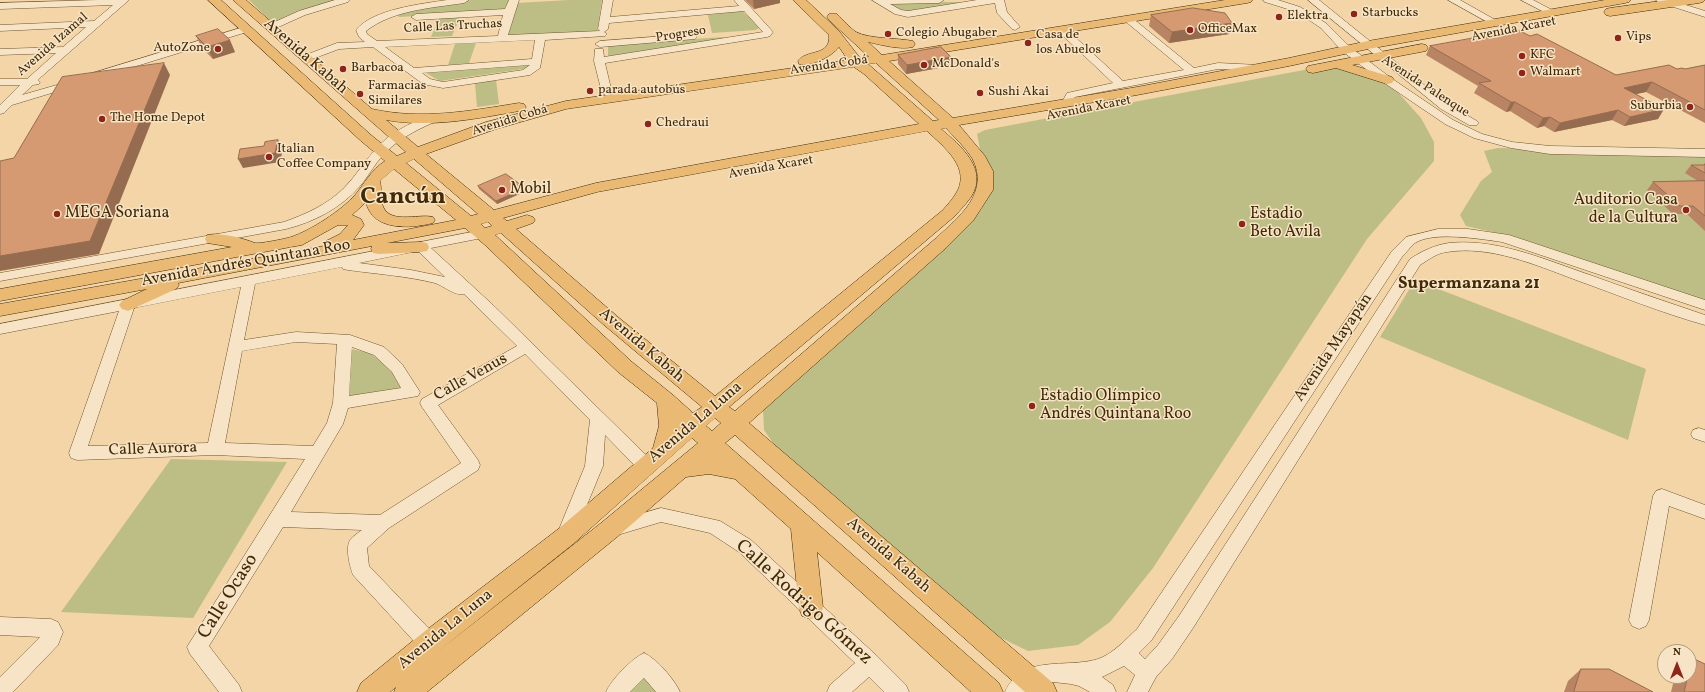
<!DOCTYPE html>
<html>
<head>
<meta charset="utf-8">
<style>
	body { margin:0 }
	#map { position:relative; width:1705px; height:692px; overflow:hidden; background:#f3d5a7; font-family:Vollkorn,serif }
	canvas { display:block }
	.north { position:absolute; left:1657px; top:644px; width:40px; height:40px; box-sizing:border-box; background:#f7e4c6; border:1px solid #af9a7a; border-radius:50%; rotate:0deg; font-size:11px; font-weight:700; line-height:16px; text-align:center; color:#422a07 }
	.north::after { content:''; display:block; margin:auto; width:14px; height:18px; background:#8f2418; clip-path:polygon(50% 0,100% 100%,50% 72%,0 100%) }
</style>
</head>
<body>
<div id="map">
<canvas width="1705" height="692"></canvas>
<div class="north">N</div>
</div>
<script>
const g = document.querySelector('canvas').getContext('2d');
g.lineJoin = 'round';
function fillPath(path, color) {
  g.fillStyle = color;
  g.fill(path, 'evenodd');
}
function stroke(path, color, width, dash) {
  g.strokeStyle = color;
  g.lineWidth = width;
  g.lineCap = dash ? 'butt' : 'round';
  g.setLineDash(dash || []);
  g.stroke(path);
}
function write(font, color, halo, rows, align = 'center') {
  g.font = font + ' Vollkorn,serif';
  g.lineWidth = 3;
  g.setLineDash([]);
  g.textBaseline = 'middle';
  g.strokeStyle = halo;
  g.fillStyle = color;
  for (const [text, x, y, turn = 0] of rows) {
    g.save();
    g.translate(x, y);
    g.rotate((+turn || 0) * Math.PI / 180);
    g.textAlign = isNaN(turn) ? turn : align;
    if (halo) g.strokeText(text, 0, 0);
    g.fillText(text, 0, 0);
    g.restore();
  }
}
fillPath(new Path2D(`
	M249 0H341L301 11 273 23Z
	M471 0H509L503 11 399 17 397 14Z
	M569 0H602L597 32 506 37 517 3Z
	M889 2H958L959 4 904 12 885 3Z
	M742 11 760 27 756 30 712 33 708 15Z
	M460 17 452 36 431 37 439 18Z
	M723 37 725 39 608 56V45Z
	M476 43 469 63 448 65 455 44Z
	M533 64 529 68 440 81 426 73 430 71Z
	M1351 65 1366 70 1394 88 1421 118 1434 142V161L1367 239 1153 568 1110 622 1078 645 1028 651 989 632 786 462 764 430 763 409 981 210 987 194 989 179 980 149 977 134 985 130 1320 67Z
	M496 80 499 104 477 107 475 83Z
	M1498 148 1705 152V302L1544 247 1519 238 1466 226 1460 215 1481 181 1492 172 1484 151Z
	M1415 280 1646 369 1628 440 1380 337Z
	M351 349 370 353 390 368 405 387 349 396Z
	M171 459 287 462 193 618 61 612Z
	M642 673 657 692H625Z`), '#bdbd86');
const minor = new Path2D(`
	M98 0H129L41 77 38 80 40 82 39 84 33 85 22 95 74 80 78 81 79 83 78 85 12 105 4 113 0 114V105L20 85H0V79H27L56 53 0 55V49L63 47 86 27 0 31V25L94 21 113 5 0 9V3Z
	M335 0H350L348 2 305 15 274 29 271 30 266 27 268 25 299 11Z
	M447 0H469L464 3C431 8 393 10 366 31L367 34 377 41 498 36 503 15 416 20 411 17 416 14 505 9 509 0H519L508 35 600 31 598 29 603 0H613L610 17 739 6 734 0H744L773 32 770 36 767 37 605 63 612 93 607 96 602 93 594 61 595 49H603L604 57 763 32 744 11 609 23 608 29 604 32 607 34 605 36 545 40 540 68 530 75 443 88 423 84 373 47 339 49 307 61 302 58 303 56 337 43 365 42 359 37 356 30C373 9 421 4 447 0ZM535 40 532 59 414 68 385 47ZM530 65 523 70 443 82 430 79 422 73Z
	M872 0H944L939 3 890 4 901 10 908 11 977 0H1004L1007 12 1020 27 1015 30 1012 29 997 13 995 3 908 17 895 14Z
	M1263 0H1278L1300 7 1312 14 1327 24 1350 47 1391 78 1453 120 1482 134 1512 142 1550 146 1705 149V157L1550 154 1511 148 1474 138 1445 124 1383 82 1342 51 1321 28 1306 18 1294 11 1265 2Z
	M1308 0H1319L1449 105 1477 121 1479 123 1477 125H1469L1441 109Z
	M1448 0H1460L1499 22 1497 24H1491Z
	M1521 0H1533L1556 12 1551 15 1548 14Z
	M1656 0H1670L1705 11V17L1658 2Z
	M1128 16 1131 17 1194 68 1218 63 1259 65 1264 68 1259 71 1218 69 1075 97 1071 104H1063L1062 102 1067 93 1113 83 1059 32 1057 30 1059 28H1065L1123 81 1184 70 1125 21 1123 19Z
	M247 26 252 29 250 31 101 77 97 78 92 75 93 73Z
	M692 34 695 35 697 37 695 39 600 47 595 44 600 41Z
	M435 115 439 116 441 118 439 120C421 128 403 136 388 150 377 160 370 174 360 186 341 208 314 222 286 229L0 281V273L284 222C306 214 327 205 344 188 356 176 364 162 375 150 389 133 414 120 435 115Z
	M1438 229H1468L1509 235 1705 300V310L1502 242C1481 239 1433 231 1415 243 1410 247 1406 253 1402 257L1151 641 1139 653 1145 659 1158 645 1179 616 1410 259C1422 251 1435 245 1449 243 1497 238 1546 260 1590 275 1628 289 1667 302 1705 315V325C1662 313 1618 295 1576 280 1536 265 1490 245 1447 252 1437 253 1428 260 1420 265L1193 628 1172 659 1156 677 1148 692H1127L1135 675 1124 666 1102 677 1113 685 1116 692H1090L1079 686 1071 684 1053 682 1039 685 1028 692H1005C1022 653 1067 669 1098 659 1113 654 1126 639 1137 629L1392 251 1406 237Z
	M482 230 487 231 489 234 487 237 431 248 493 305 652 461 655 466 652 471 646 473 640 471 605 435 603 466 575 534 572 539 566 542 560 539 557 534 585 466 590 420 525 354 438 405 478 460 480 465 478 470 389 528 367 548 369 566 436 636 439 643 436 650 429 652 422 650 353 575C350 567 345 548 350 540 353 536 358 533 362 530L283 527 209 646 239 685 242 692H219L190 654 187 647 305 459 215 455 77 460 71 458 69 453 119 311 0 334V324ZM418 251 445 277 411 270 359 263ZM342 267 343 269 348 270C377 274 407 276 435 283 444 286 454 296 464 294L517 346 422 399 420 403 422 407 461 463 380 515 291 512 343 424 348 408 418 396 420 392 402 364 384 347 350 335 296 332 244 340 255 284ZM241 287 208 443 88 446 134 308ZM296 342 337 344 333 403 327 423 313 446 225 443 242 351ZM352 347 374 355 392 372 401 388 349 396Z
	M1699 428 1705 430V442L1693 438 1691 434 1693 430Z
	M1662 489 1705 505V519L1669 506 1649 620 1646 626 1639 629 1632 626 1629 620 1653 496 1656 491Z
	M661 508 720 521 751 540 877 656 906 685 909 692H884L869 677 852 692H827L830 685 855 663 739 552 710 533 661 522 614 536 608 533 605 528 608 523Z
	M0 617 51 619 58 622 63 632 58 645 13 692H0V677L40 637 0 635Z
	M644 653C656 658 675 680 680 692H656L644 678 630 692H606C611 680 632 658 644 653Z`);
const major = new Path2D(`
	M208 0H221L371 135 397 156 406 152 233 0H246L372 109C421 120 470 111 519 103L524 104 526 107 524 110 519 111C475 119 430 128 386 120L418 147 486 122 566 101 848 60 839 47C831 57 811 67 799 64L798 61C806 49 831 57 829 35L793 0H806L839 31 860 58 869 57 829 20 827 17 829 14H837C843 20 850 28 856 32 869 39 898 38 913 41L915 44 913 47C900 50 882 45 868 42L882 55 1225 0H1253L1251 2 1247 3 889 61 953 118 1137 87 1289 58 1368 41 1605 0H1631L1629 2 1625 3 1368 49 1289 66 1137 95 959 125 985 156 993 171V190L973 221 947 247 749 423 1053 683 1057 692H1025L735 435 725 443 999 683 1003 692H971L817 552 823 608 820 616 811 619 802 616 799 608 791 529 735 479 709 474 686 477 617 537 427 692H394L396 687 390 692H357L361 683 420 635 557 530 653 448 659 426 657 403 618 372 485 245 465 228 387 243 421 242 427 243 429 247 427 251 421 252 379 254 373 253 371 249 372 246 178 283 179 285 176 289 128 311 122 309 119 305 122 301 147 289 0 316V304L324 246 326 241 340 234 348 225H338L302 245 296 246 0 301V289L232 247 207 243 205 239 207 235C221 232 242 238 255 243 259 244 285 239 291 237 310 231 342 210 355 195 365 183 371 170 385 161L361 141ZM876 63 939 120 933 121 868 64ZM854 67 864 74 919 124 596 183 494 210 426 154 496 129 566 109ZM946 128C954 137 965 147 972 158 991 193 958 218 935 239L735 411 729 407 955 216C960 210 966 204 971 197 989 169 960 145 941 129ZM927 131C944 147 973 169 955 195 952 200 947 205 943 210L715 396 618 317 516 229 533 223 535 220 533 217 527 215 507 221 503 218 597 192ZM414 159 478 214 471 216 406 163ZM394 169 456 220 353 240 364 225 361 219 352 215 366 202C372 231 410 229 433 223L435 220 433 217C418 213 387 226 382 203 380 196 382 188 380 181ZM488 222 492 226 485 228 481 224ZM501 233 604 325 702 407 693 413 673 395 632 362 495 235ZM715 418 721 423 712 431 706 426ZM692 438 698 443 601 523 436 653 573 544Z
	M1668 0H1705L1703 2 1699 3 1610 16 1606 15 1604 12 1606 9 1610 8Z
	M1422 44 1426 45 1428 48 1426 51 1352 65 1392 77 1394 80 1392 83 1387 84 1336 68 1313 73 1308 72 1306 69 1308 66 1313 65Z`);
stroke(minor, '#6e552f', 1);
stroke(major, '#422a07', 1);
fillPath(minor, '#f7e4c6');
fillPath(major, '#eaba74');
fillPath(new Path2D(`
	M745 0H780V3L754 9Z
	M1151 15 1229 34 1169 43 1149 26Z
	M196 36 235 52 213 59 202 48Z
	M1530 36 1616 75 1677 69H1685L1705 65V123L1646 92 1635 94 1664 109 1658 119 1624 126 1612 120 1554 132 1544 126 1537 128 1510 111 1506 112 1474 93 1478 86 1426 55 1430 46Z
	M898 55 951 57 950 66 906 74 898 64Z
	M1705 164V231L1687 214H1673L1647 190 1653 182 1698 181 1685 173 1691 165H1704Z
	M478 186 526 191 497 204 479 189Z
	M1692 658 1705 692H1671L1675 676H1689V660Z
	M1581 669 1653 692H1564L1568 681Z`), '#b88463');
fillPath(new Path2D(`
	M753 0H780V3L754 9Z
	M1232 23 1229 34 1169 43 1172 32Z
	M230 40 235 52 213 59 207 47Z
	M951 57 950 66 906 74 907 65Z
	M164 63 170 75 99 254 0 271V256Z
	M1652 82 1646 92 1618 98 1624 88Z
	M1511 102H1515L1510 111 1506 112Z
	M1664 109 1658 119 1624 126 1630 117Z
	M1618 110 1612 120 1554 132 1560 123Z
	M1550 117 1544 126 1537 128 1543 118Z
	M278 140 283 149 280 162 243 168 238 159Z
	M525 188 526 191 497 204 496 201Z`), '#966c50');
const building = new Path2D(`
	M1193 8 1225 13 1232 23 1172 32 1151 15Z
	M218 29 230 40 207 47 196 36Z
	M1518 30 1530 36 1537 34 1616 75 1669 65 1677 69 1682 68 1685 69 1705 65V110L1652 82 1624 88 1664 109 1630 117 1618 110 1560 123 1550 117 1543 118 1515 102H1511L1479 83 1491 81 1430 46Z
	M941 47 951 57 907 65 898 55Z
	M164 63 90 241 0 256V161L14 158 62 77Z
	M278 140 275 153 238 159 240 149 264 146 265 142Z
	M1705 164V173L1691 165H1704Z
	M506 174 525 188 496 201 478 186Z
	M1705 181V216L1693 206H1680L1653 182Z
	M1692 658 1705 664V692H1684L1688 676H1689V670Z
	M1581 669H1609L1653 692H1574Z`);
fillPath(building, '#d69a73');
stroke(building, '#966c50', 1);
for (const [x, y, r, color] of [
	[1354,14,4,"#8f2418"],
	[1279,17,4,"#8f2418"],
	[1190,30,4,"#8f2418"],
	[888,34,4,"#8f2418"],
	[1618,38,4,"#8f2418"],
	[1028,43,4,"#8f2418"],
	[218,49,4,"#8f2418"],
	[1522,56,4,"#8f2418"],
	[924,65,4,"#8f2418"],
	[343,69,4,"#8f2418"],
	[1522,73,4,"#8f2418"],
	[590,91,4,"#8f2418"],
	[980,93,4,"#8f2418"],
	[360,94,4,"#8f2418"],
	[1690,107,4,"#8f2418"],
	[102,119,4,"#8f2418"],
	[648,124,4,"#8f2418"],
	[269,157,4,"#8f2418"],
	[502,190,4,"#8f2418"],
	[1686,210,4,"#8f2418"],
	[57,214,4,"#8f2418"],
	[1242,224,4,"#8f2418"],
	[1032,406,4,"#8f2418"]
]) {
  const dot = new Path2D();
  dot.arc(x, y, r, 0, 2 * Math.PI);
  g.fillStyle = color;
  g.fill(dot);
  stroke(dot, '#f7e4c6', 1.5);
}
write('13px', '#422a07', '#f7e4c6', [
	["Starbucks",1362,14],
	["Elektra",1287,17],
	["OfficeMax",1198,30],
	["Colegio Abugaber",896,34],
	["Casa de",1036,36],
	["los Abuelos",1036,51],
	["Vips",1626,38],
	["AutoZone",210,49,"right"],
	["KFC",1530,56],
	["McDonald's",932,65],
	["Barbacoa",351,69],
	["Walmart",1530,73],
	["Farmacias",368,87],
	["Similares",368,102],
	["parada autobús",598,91],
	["Sushi Akai",988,93],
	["Suburbia",1682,107,"right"],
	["The Home Depot",110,119],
	["Chedraui",656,124],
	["Italian",277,150],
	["Coffee Company",277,165]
], 'left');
write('13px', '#422a07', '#f7e4c6', [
	["Calle Las Truchas",453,27,-3],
	["Avenida Xcaret",1514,30,-11],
	["Progreso",681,35,-9],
	["Avenida Izamal",53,45,-41],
	["Avenida Cobá",829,66,-8],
	["Avenida Palenque",1425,87,33],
	["Avenida Xcaret",1089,109,-11],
	["Avenida Cobá",510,121,-17],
	["Avenida Xcaret",771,168,-10]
]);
write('16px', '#422a07', '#f7e4c6', [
	["Avenida Kabah",305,57,41],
	["Avenida Andrés Quintana Roo",246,264,-10],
	["Avenida Kabah",641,346,40],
	["Avenida Mayapán",1334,348,-56],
	["Calle Venus",471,378,-29],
	["Avenida La Luna",696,423,-40],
	["Calle Aurora",153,450,-2],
	["Avenida Kabah",888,556,41],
	["Avenida La Luna",446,630,-39]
]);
write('16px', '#422a07', '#f7e4c6', [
	["Mobil",510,190],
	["Auditorio Casa",1678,201,"right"],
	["de la Cultura",1678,219,"right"],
	["MEGA Soriana",65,214],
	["Estadio",1250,215],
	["Beto Avila",1250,233],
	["Estadio Olímpico",1040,397],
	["Andrés Quintana Roo",1040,415]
], 'left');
write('bold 17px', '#422a07', '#f7e4c6', [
	["Supermanzana 21",1469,285]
]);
write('19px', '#422a07', '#f7e4c6', [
	["Calle Ocaso",229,597,-58],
	["Calle Rodrigo Gómez",803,603,42]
]);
write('bold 24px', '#422a07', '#f7e4c6', [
	["Cancún",403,199]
]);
</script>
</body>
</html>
